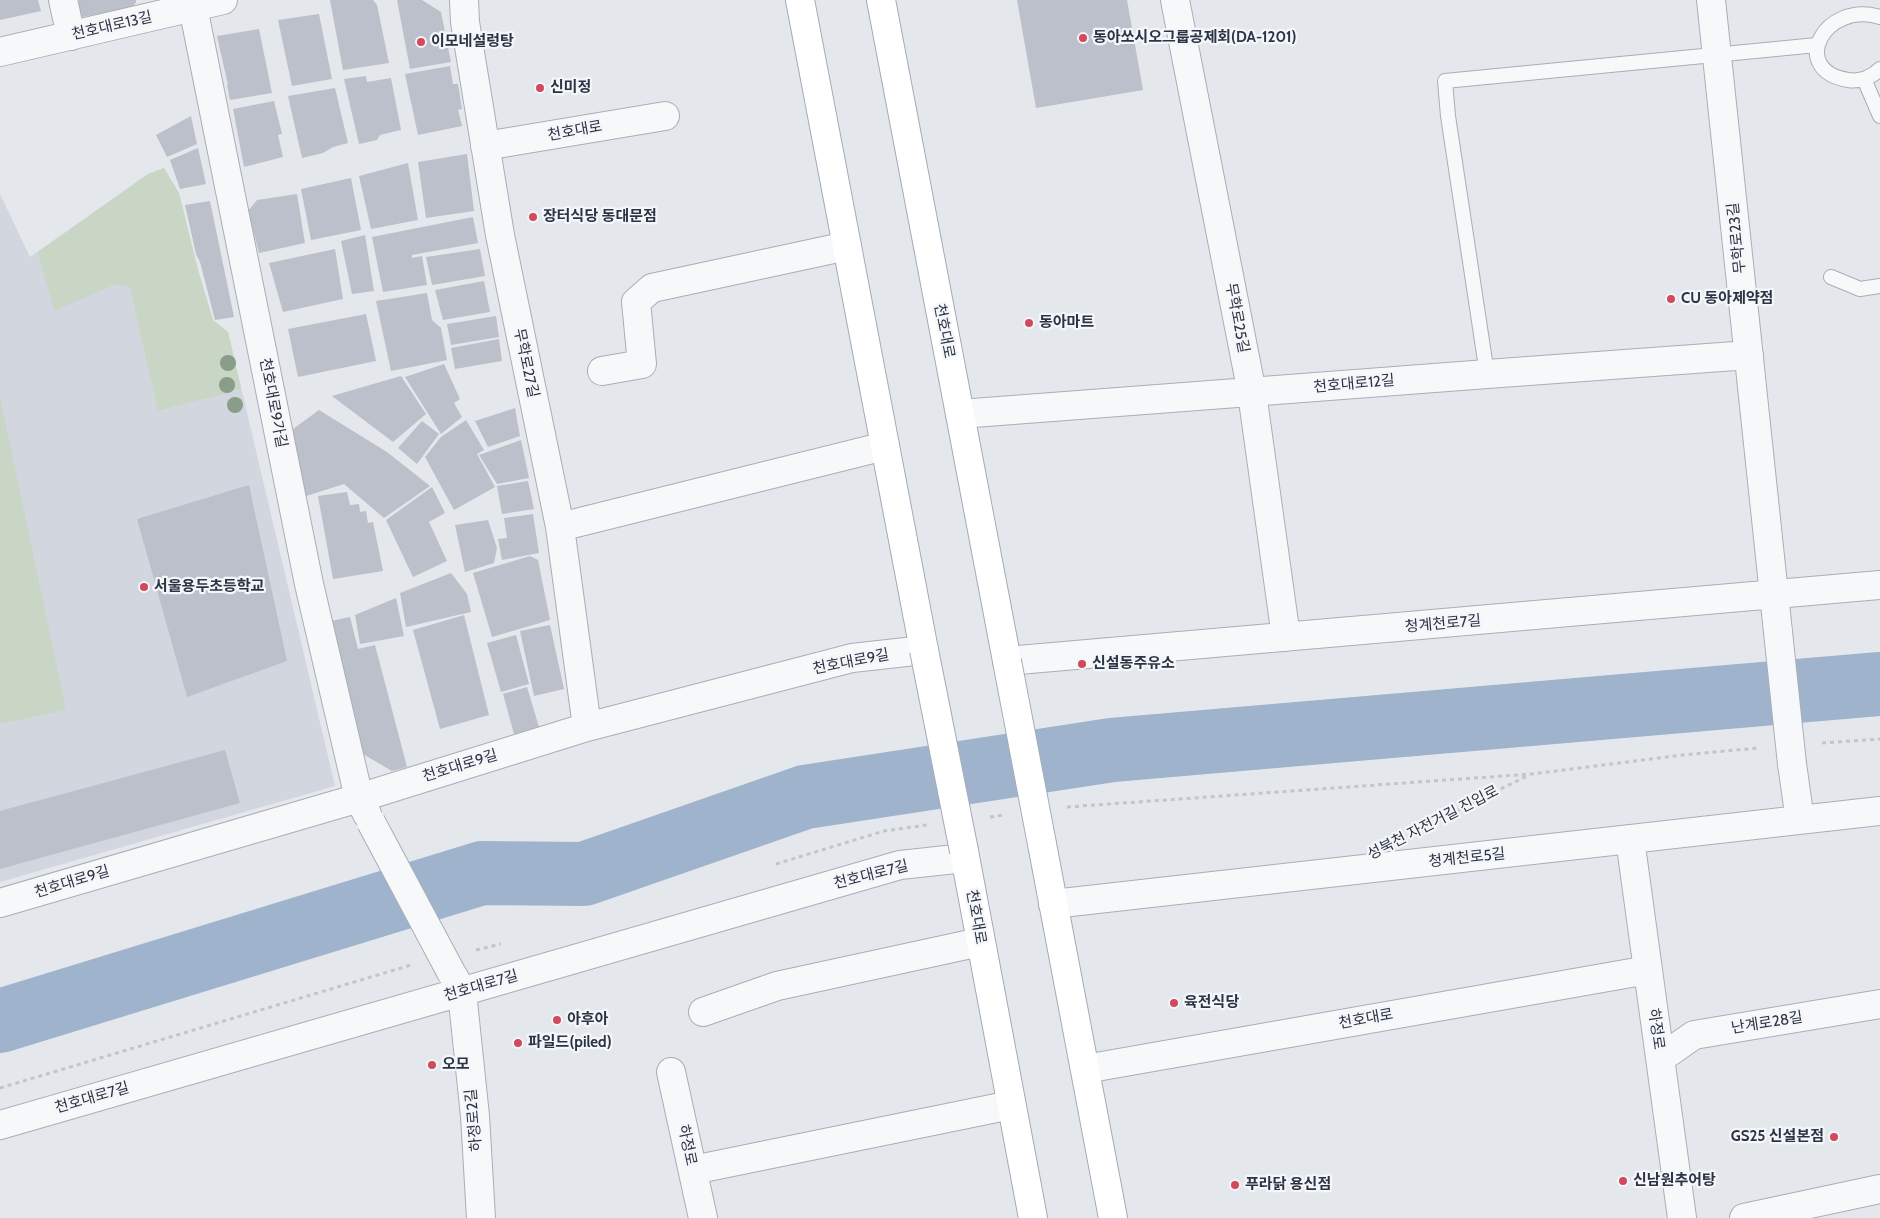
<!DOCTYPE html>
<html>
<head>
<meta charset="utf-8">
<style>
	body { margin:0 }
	canvas { display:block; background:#e4e7ec }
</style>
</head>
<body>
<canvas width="1880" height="1218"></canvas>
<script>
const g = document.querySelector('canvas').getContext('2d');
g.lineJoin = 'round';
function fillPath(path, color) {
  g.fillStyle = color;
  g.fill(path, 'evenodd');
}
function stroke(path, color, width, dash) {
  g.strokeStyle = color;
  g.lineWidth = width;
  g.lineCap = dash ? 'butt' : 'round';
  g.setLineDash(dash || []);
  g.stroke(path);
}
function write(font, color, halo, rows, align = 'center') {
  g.font = font + ' Cabin,"Noto Sans KR",sans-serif';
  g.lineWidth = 4.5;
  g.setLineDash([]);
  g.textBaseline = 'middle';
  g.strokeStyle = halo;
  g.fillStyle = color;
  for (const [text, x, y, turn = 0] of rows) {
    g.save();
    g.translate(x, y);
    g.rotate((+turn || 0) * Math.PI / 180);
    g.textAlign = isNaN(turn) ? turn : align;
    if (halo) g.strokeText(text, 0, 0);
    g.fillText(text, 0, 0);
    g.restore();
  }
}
fillPath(new Path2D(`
	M164 168 179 193 198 270 213 320 228 332 335 786 0 882V194L30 257 148 174Z`), '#d2d6de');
fillPath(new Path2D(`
	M164 168 179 193 198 270 213 320 228 332 241 388 234 391 158 411 130 287 116 284 54 311 38 252 148 174Z
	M0 397 66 710 0 724Z`), '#c9d6c5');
stroke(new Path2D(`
	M0 1021 482 873 584 874 805 797 1112 750 1880 684`), '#9fb4cc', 64);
fillPath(new Path2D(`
	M0 0H38L41 11 0 20Z
	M78 0H136V2L132 8 76 18 73 3 79 2Z
	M330 0H373L377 5 389 63 343 70Z
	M397 0H422L441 12 451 62 410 69Z
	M1017 0H1127L1143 90 1036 108Z
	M319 14 332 79 292 86 278 20Z
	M259 29 272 93 230 100 227 85H228L217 36Z
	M450 66 453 84H458L462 109 458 110 462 126 418 135 405 74Z
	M366 76 367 82 391 78 401 130 380 135 377 140 359 144 344 79Z
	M335 88 348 143 333 147 323 153 302 158 288 96Z
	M274 101 282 134 278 135 283 157 244 167 233 109Z
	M191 116 197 144 167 157 156 135Z
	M198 148 206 184 180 189 170 160Z
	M467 154 474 211 426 218 418 162Z
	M408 163 418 220 371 229 359 176Z
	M351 178 361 230 311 240 301 189Z
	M297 194 305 243 259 253 248 211 257 200Z
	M210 201 234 317 215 320 200 262 196 254 185 205Z
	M473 217 478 243 412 255V258L422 256 427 285 383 292 372 237Z
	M365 235 374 291 352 294 341 241Z
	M335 249 343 299 283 312 269 263Z
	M480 249 485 276 432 285 426 257Z
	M484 281 490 312 443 320 435 290Z
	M427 293 432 320 441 328 447 360 391 371 376 301Z
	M366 314 376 361 298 377 288 329Z
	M496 316 499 337 451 345 447 324Z
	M499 339 502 361 455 369 451 348Z
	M444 364 460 399 454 403 462 417 441 434 405 377Z
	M401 376 426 414 393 442 332 396Z
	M515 408 520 436 488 447 475 421Z
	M319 410 387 452 430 486 384 518 344 484 300 498 289 432Z
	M466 420 484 450 477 454 495 487 454 510 425 457 441 437Z
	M422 421 439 434 417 464 398 448Z
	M521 440 529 478 497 484 479 455Z
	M528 481 534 509 502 514 497 486Z
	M249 485 287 661 187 697 137 519Z
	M432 487 445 513 429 522 447 561 413 577 386 520Z
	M347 492 350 505 359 504 360 512 366 511 368 523 373 522 383 571 333 579 318 496Z
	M533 514 539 553 502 560 498 539 507 538 504 518Z
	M488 520 497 548 494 563 465 572 455 525Z
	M530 556 538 560 550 620 492 637 473 573Z
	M451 573 467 594 471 612 406 627 400 593Z
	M396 598 404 636 360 644 355 615Z
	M464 615 489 715 440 729 413 630Z
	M350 617 358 649 375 645 407 767 392 771 356 750 326 622Z
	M550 625 564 689 534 696 520 631Z
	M516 635 529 684 501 692 487 643Z
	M527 687 539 727 514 734 503 694Z
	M225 750 240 803 0 869V811Z`), '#bbc0ca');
const lane = new Path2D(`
	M1880 17C1824 0 1788 70 1848 80 1860 82 1872 77 1880 69
	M1864 79 1880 116
	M1831 277 1860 289 1880 286
	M1487 374 1448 116 1445 81 1817 45`);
const street = new Path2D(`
	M63 0 71 36
	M464 0 465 22 500 235 560 527 587 727
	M1175 0 1252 393 1286 637
	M1711 0 1778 632
	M193 7 309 584 359 798 367 814
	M0 52 223 0
	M485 146 665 116
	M602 371 642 364 636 302 652 288 847 246
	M960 414 1487 374 1749 355
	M560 527 885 446
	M1007 661 1880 585
	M1792 764 1800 820
	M1630 839 1682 1218
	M0 903 359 798 587 727 852 658 924 650
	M1053 904 1880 811
	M454 977 462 992 475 1116 481 1218
	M703 1012 777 986 980 942
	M1661 1058 1694 1035 1880 1004
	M1085 1069 1648 970
	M671 1072 703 1218
	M0 1125 900 865 965 858
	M693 1170 1011 1105
	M1744 1218 1880 1189`);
const primary = new Path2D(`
	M800 0 924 650
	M881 0 1007 661
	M1042 844 1113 1218
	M964 851 1033 1218`);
stroke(lane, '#a9aeb7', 16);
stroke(street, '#a9aeb7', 30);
stroke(primary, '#a3abb8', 30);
stroke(new Path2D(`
	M1822 743 1880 739
	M1067 807 1531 774 1682 755 1758 748
	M990 817 1004 815
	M1422 828 1529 775
	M776 864 884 831 927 825
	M476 950 501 944
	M0 1088 411 965`), '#c2c5cb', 3, [4, 4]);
stroke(lane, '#f7f8fa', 14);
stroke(street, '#f7f8fa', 28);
stroke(primary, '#fff', 28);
const streetBridge = new Path2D(`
	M1778 632 1792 764
	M371 822 452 974`);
const primaryBridge = new Path2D(`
	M924 650 964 851
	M1007 661 1042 844`);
stroke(streetBridge, '#a9aeb7', 30, []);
stroke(primaryBridge, '#a3abb8', 30, []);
stroke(streetBridge, '#f7f8fa', 28);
stroke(primaryBridge, '#fff', 28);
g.fillStyle = '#899d89';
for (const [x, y] of [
	[228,363],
	[227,385],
	[235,405]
]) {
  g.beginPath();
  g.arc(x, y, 8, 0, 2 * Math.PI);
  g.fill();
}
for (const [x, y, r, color] of [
	[1083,38,5,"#d1495b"],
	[421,42,5,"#d1495b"],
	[540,88,5,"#d1495b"],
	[533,217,5,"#d1495b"],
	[1671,299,5,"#d1495b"],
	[1029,323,5,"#d1495b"],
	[144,587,5,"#d1495b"],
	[1082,664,5,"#d1495b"],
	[1174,1003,5,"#d1495b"],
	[557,1020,5,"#d1495b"],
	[518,1043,5,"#d1495b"],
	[432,1065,5,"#d1495b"],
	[1834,1137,5,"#d1495b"],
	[1623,1181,5,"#d1495b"],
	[1235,1185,5,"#d1495b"]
]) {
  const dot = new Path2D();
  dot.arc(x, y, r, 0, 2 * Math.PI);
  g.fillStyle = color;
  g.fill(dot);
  stroke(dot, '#f4f6f9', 2);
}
write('15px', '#2b3445', '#f4f6f9', [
	["천호대로13길",112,26,-13],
	["천호대로",575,131,-10],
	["무학로23길",1737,238,-96],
	["무학로25길",1237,318,79],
	["천호대로",944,331,79],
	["무학로27길",526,363,78],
	["천호대로12길",1354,384,-5],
	["천호대로9가길",273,403,79],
	["청계천로7길",1443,624,-5],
	["천호대로9길",851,662,-11],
	["천호대로9길",460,766,-17],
	["성북천 자전거길 진입로",1433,823,-27],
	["청계천로5길",1467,858,-6],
	["천호대로7길",871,875,-14],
	["천호대로9길",72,882,-17],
	["천호대로",976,917,80],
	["천호대로7길",481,986,-16],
	["천호대로",1366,1019,-10],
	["난계로28길",1767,1023,-9],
	["하정로",1656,1029,82],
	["천호대로7길",92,1098,-16],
	["하정로2길",474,1120,-95],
	["하정로",687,1145,78]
]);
write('bold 15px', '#2b3445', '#f4f6f9', [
	["동아쏘시오그룹공제회(DA-1201)",1093,38],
	["이모네설렁탕",431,42],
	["신미정",550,88],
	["장터식당 동대문점",543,217],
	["CU 동아제약점",1681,299],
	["동아마트",1039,323],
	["서울용두초등학교",154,587],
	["신설동주유소",1092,664],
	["육전식당",1184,1003],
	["아후아",567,1020],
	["파일드(piled)",528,1043],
	["오모",442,1065],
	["GS25 신설본점",1824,1137,"right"],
	["신남원추어탕",1633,1181],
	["푸라닭 용신점",1245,1185]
], 'left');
</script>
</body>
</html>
